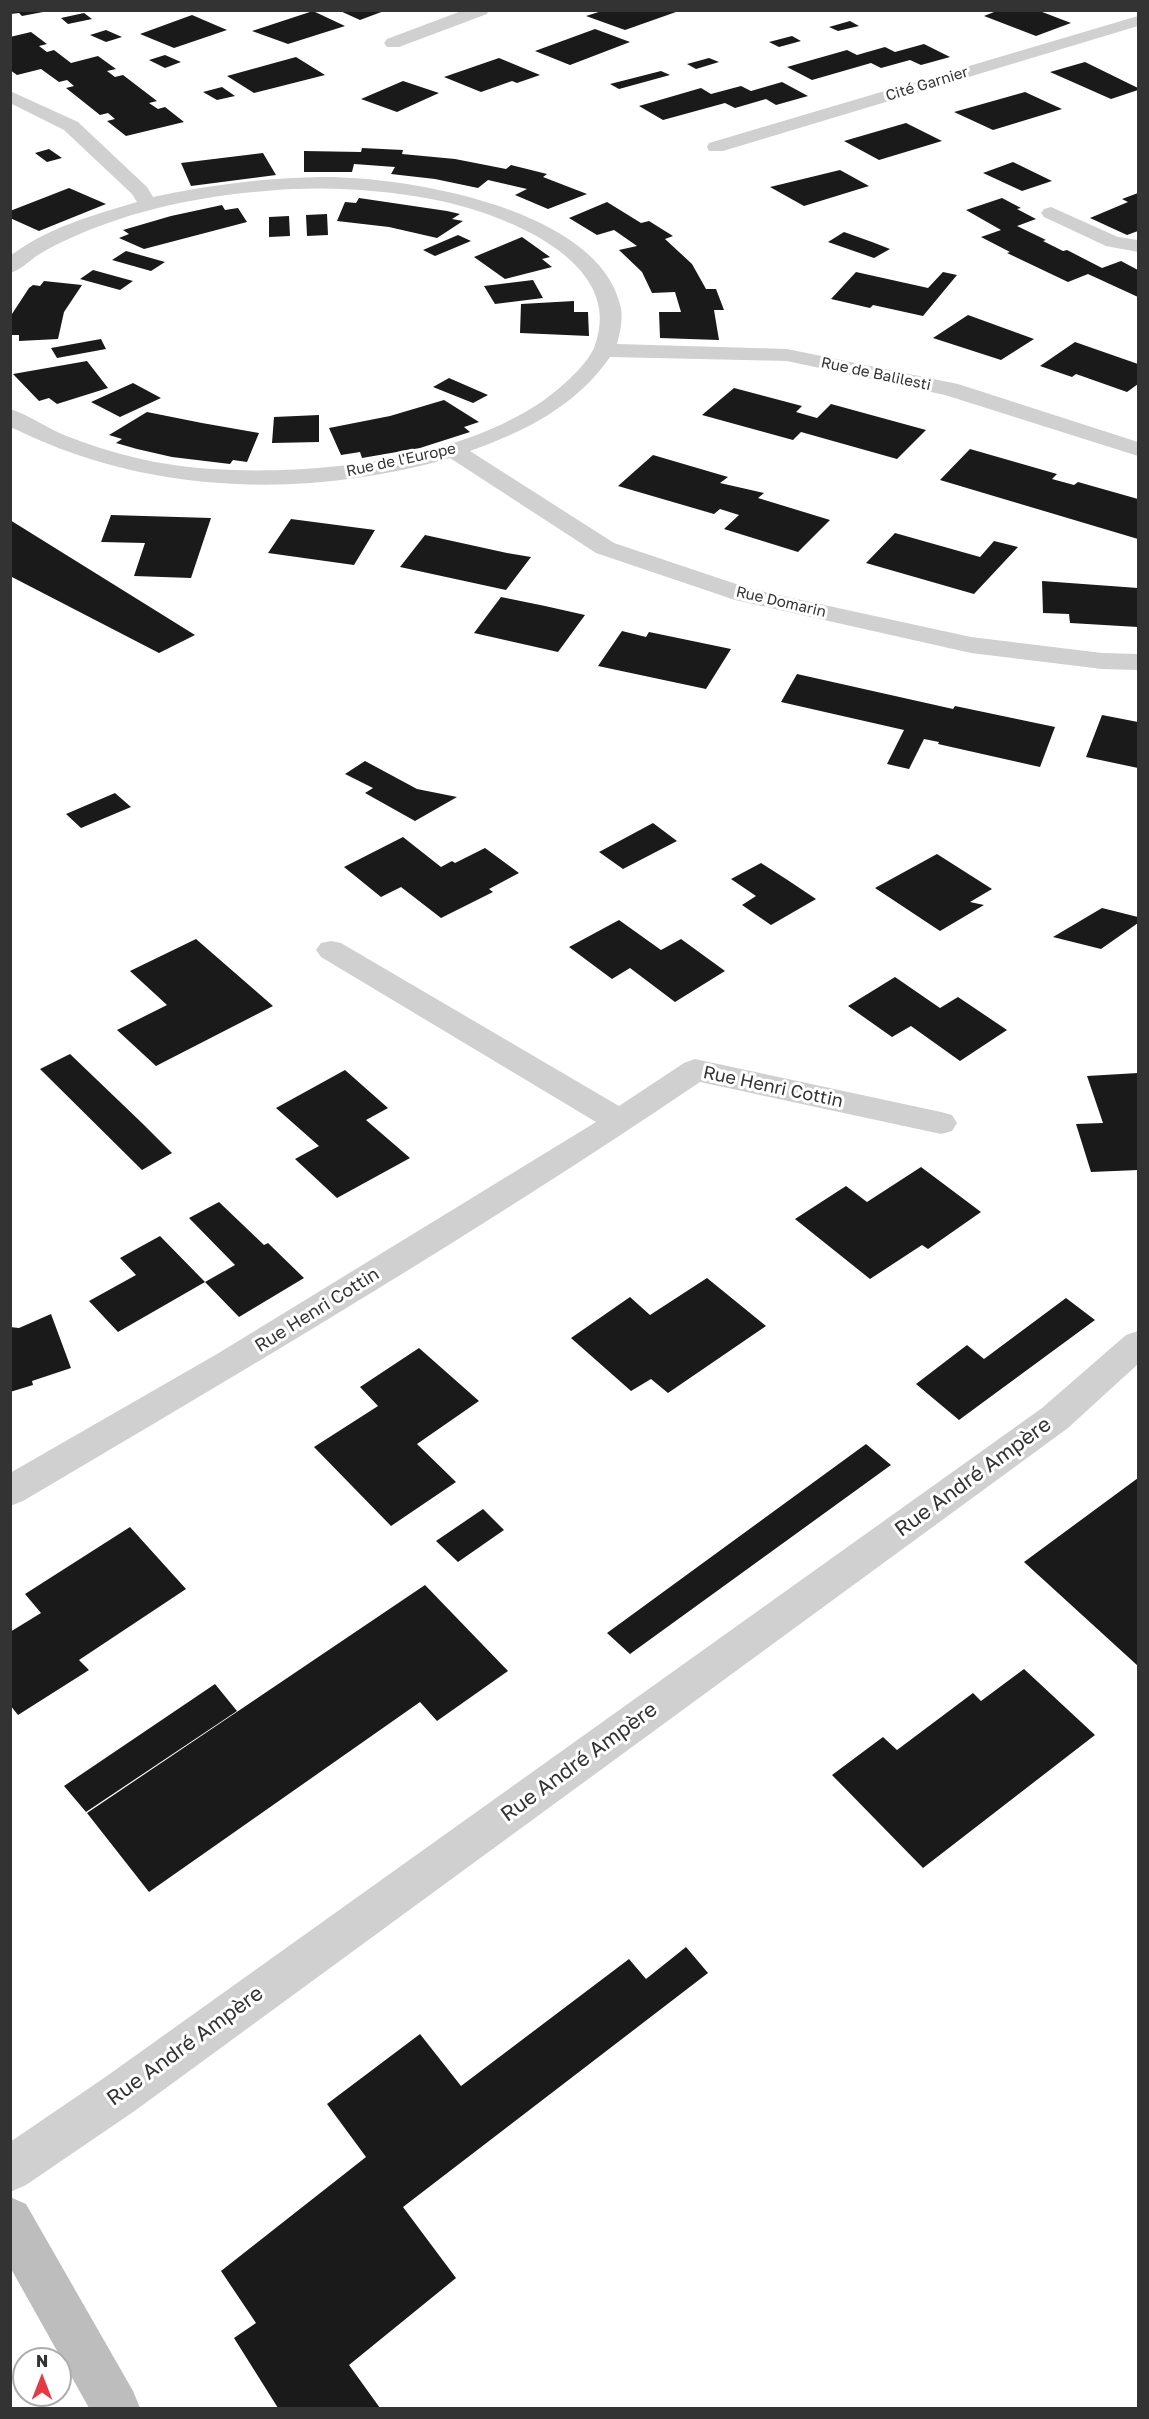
<!DOCTYPE html>
<html>
<head>
<meta charset="utf-8">
<style>
	body { margin:0 }
	#map { position:relative; width:1149px; height:2419px; overflow:hidden; background:#fff; font-family:"Golos Text",sans-serif }
	canvas { display:block }
	.frame { position:absolute; inset:0; border:12px solid #333; pointer-events:none }
	.north { position:absolute; left:12px; top:2347px; width:60px; height:60px; box-sizing:border-box; background:#fff; border:2px solid #adadad; border-radius:50%; rotate:0deg; font-size:16px; font-weight:700; line-height:24px; text-align:center; color:#333 }
	.north::after { content:''; display:block; margin:auto; width:21px; height:27px; background:#e63946; clip-path:polygon(50% 0,100% 100%,50% 72%,0 100%) }
</style>
</head>
<body>
<div id="map">
<canvas width="1149" height="2419"></canvas>
<div class="frame"></div>
<div class="north">N</div>
</div>
<script>
const g = document.querySelector('canvas').getContext('2d');
g.lineJoin = 'round';
function fillPath(path, color) {
  g.fillStyle = color;
  g.fill(path, 'evenodd');
}
function write(font, color, halo, rows, align = 'center') {
  g.font = font + ' "Golos Text",sans-serif';
  g.lineWidth = 6;
  g.setLineDash([]);
  g.textBaseline = 'middle';
  g.strokeStyle = halo;
  g.fillStyle = color;
  for (const [text, x, y, turn = 0] of rows) {
    g.save();
    g.translate(x, y);
    g.rotate((+turn || 0) * Math.PI / 180);
    g.textAlign = isNaN(turn) ? turn : align;
    if (halo) g.strokeText(text, 0, 0);
    g.fillText(text, 0, 0);
    g.restore();
  }
}
fillPath(new Path2D(`
	M10 10H43V12L22 16 19 13 10 14Z
	M338 10H384V11L360 20Z
	M605 10H673L676 12 625 30 586 16Z
	M999 10H1037L1071 23 1036 36 984 16Z
	M313 11 345 26 288 44 252 31Z
	M84 13 92 19 68 24 61 18Z
	M192 15 227 30 174 48 140 34Z
	M850 21 859 26 838 31 829 27Z
	M595 29 630 42 570 65 535 51Z
	M106 30 122 37 106 42 90 35Z
	M31 32 47 44 39 46 47 52 54 50 71 63 98 56 116 69 107 71 115 77 123 75 157 101 149 103 158 109 165 107 184 122 126 136 107 121 115 119 108 113 100 115 66 88 74 86 67 80 59 82 41 69 17 75 10 70V37Z
	M792 36 801 41 779 47 769 42Z
	M924 44 950 57 921 65 910 60 881 68 871 63 812 80 787 67 847 50 857 55 885 47 895 52Z
	M165 55 181 62 165 68 149 60Z
	M296 57 325 75 254 93 227 76Z
	M499 58 540 75 517 83 512 81 481 92 444 77Z
	M709 58 719 62 696 69 687 64Z
	M1085 62 1138 88V90L1111 99 1050 72Z
	M661 71 670 75 619 89 610 84Z
	M403 81 439 93 397 112 361 99Z
	M782 82 808 96 776 105 766 99 735 108 725 103 663 120 639 106 701 88 711 94 741 86 751 91Z
	M222 87 235 96 217 100 203 92Z
	M1025 92 1062 109 993 130 954 112Z
	M906 123 942 141 879 160 844 141Z
	M362 148 403 150 402 154 455 159 506 169 511 165 547 174 543 177 587 194 548 209 515 195 527 189 488 180 478 188 435 179 391 174 395 167 354 164 352 172H304V151L361 152Z
	M49 149 62 158 47 162 35 153Z
	M263 153 276 175 191 186 181 163Z
	M1013 162 1052 181 1022 191 983 173Z
	M840 170 869 186 804 206 770 187Z
	M69 188 106 204 39 231 10 218V211Z
	M1138 193V231L1127 235 1090 218 1128 202 1122 199Z
	M359 198 447 211 460 214 452 219 463 221 437 238 389 227 337 221 345 202 356 203Z
	M1002 198 1021 208 1017 209 1036 219 1017 226 1046 240 1043 241 1063 251 1067 250 1102 268 1121 261 1138 270V297L1088 274 1068 282 1007 253 1010 252 981 237 1001 230 966 210Z
	M607 202 641 223 649 221 673 236 665 239 692 264 706 289H716L724 310H714L719 340 660 338 659 312H681L675 292 652 293 642 272 619 250 637 246 614 230 597 235 569 218Z
	M222 205 225 210 238 208 247 222 144 249 119 238 129 234 123 230 171 216Z
	M327 214 328 235 307 236 306 215Z
	M289 216 290 236 269 237V217Z
	M844 232 872 242 890 249 874 258 828 242Z
	M458 235 471 241 435 256 423 250Z
	M522 237 550 257 542 259 552 267 505 279 474 257Z
	M126 251 165 262 151 271 112 260Z
	M93 270 133 281 120 290 80 279Z
	M856 272 928 288 943 272 957 275 923 316 873 305 870 308 831 299Z
	M533 280 543 298 495 304 484 286Z
	M44 281 82 285 64 312 58 339 19 341V335H10V317L29 288 33 285 40 286Z
	M574 301V312H588L589 336 520 333 521 304Z
	M968 315 1034 339 1001 360 933 338Z
	M101 339 106 349 57 358 51 348Z
	M1075 342 1138 364V384L1127 392 1076 374 1072 377 1040 366Z
	M87 361 108 388 57 404 49 398 39 401 13 374Z
	M449 378 488 395 473 403 433 387Z
	M133 383 161 398 120 417 91 402Z
	M734 388 802 406 796 412 817 418 831 404 926 430 897 459 801 432 793 440 702 415Z
	M444 400 479 422 464 427 470 432 420 448 362 458 360 452 341 455 329 428 390 416Z
	M147 412 202 423 259 433 247 462 233 460 230 464 172 457 137 449 116 443 122 439 109 435Z
	M319 415V442L272 443 274 417Z
	M970 449 1057 474 1052 479 1074 485 1078 482 1138 499V539L940 480Z
	M653 455 728 477 720 483 764 493 758 498 830 520 798 552 724 529 739 515 720 509 714 514 618 486Z
	M111 515 211 518 191 578 134 576 145 543 101 542Z
	M291 519 375 530 354 565 268 553Z
	M10 520 195 635 159 653 10 576Z
	M895 533 980 557 994 541 1018 547 974 594 866 563Z
	M425 535 507 553 531 557 506 590 400 567Z
	M1042 581 1138 588V627L1070 623 1069 614 1043 613Z
	M501 597 545 606 585 615 558 652 474 633Z
	M622 631 646 637 649 632 731 649 706 689 598 666Z
	M797 674 953 709 955 706 1055 727 1040 767 938 744 939 742 924 739 909 769 887 764 904 730 781 702Z
	M1102 715 1138 722V768L1086 757Z
	M365 761 417 789 457 797 415 821 365 793 373 788 345 774Z
	M115 793 131 807 81 828 66 814Z
	M653 823 677 841 623 869 599 852Z
	M403 837 441 867 452 861 455 863 485 848 519 873 489 889 493 892 441 918 401 887 381 897 344 867Z
	M937 854 992 889 970 902 984 905 940 931 875 888Z
	M761 863 786 879 816 899 771 925 742 905 756 896 731 879Z
	M1102 908 1138 917V923L1101 949 1053 937Z
	M619 920 661 950 681 939 725 971 675 1002 630 968 612 979 569 947Z
	M196 939 273 1006 156 1066 117 1030 167 1005 130 971Z
	M895 977 940 1008 958 997 1007 1030 960 1061 911 1026 892 1037 848 1006Z
	M70 1054 143 1124 172 1153 142 1170 40 1069Z
	M345 1070 388 1108 366 1120 410 1158 337 1198 295 1159 319 1146 276 1108Z
	M1138 1073V1170L1091 1172 1076 1124 1103 1123 1087 1076Z
	M921 1167 981 1212 928 1249 922 1245 870 1279 795 1219 846 1186 867 1202Z
	M219 1202 264 1245 268 1243 304 1278 239 1317 205 1282 235 1265 189 1218Z
	M160 1236 205 1282 118 1332 89 1301 136 1275 120 1258Z
	M707 1278 766 1326 668 1393 651 1379 631 1391 571 1338 630 1297 650 1315Z
	M1066 1298 1095 1320 959 1420 916 1384 967 1345 984 1359Z
	M51 1314 71 1368 32 1381 33 1385 10 1392V1327L19 1328Z
	M419 1348 479 1401 417 1444 456 1482 391 1526 314 1447 378 1406 360 1387Z
	M866 1444 891 1465 630 1654 607 1633Z
	M1138 1478V1666L1024 1562Z
	M483 1509 504 1530 458 1562 436 1541Z
	M130 1527 186 1589 79 1660 89 1670 18 1715 10 1705V1632L41 1613 25 1594Z
	M425 1585 508 1671 437 1721 420 1702 149 1892 87 1813Z
	M1024 1669 1095 1735 923 1868 832 1775 883 1737 897 1750 973 1693 981 1701Z
	M215 1684 237 1711 86 1812 64 1786Z
	M686 1947 708 1973 403 2207 456 2278 349 2365 380 2408H278L234 2338 256 2323 221 2271 366 2157 327 2104 420 2034 461 2086 629 1959 646 1979Z`), '#1a1a1a');
fillPath(new Path2D(`
	M464 10H489L487 14 399 47H387L384 43 387 39Z
	M1138 16V26L723 151H709L707 147 709 143Z
	M10 91 78 122 147 187 153 197C208 185 264 178 321 177 404 176 601 208 621 308 623 319 620 333 617 344L787 349 958 384 1138 442V456L945 395 787 361 610 357C576 406 526 431 470 451L614 543 751 589 971 637 1102 653 1138 654V670L1102 669 971 653 735 600 596 553 450 458C308 499 150 495 17 430L10 427V409C27 414 47 428 64 435 112 454 160 466 212 469 318 476 483 459 565 383 575 374 588 361 594 348 630 259 496 211 431 199 376 189 321 186 266 191 200 196 133 210 73 237 61 242 49 248 38 255 29 261 21 270 10 273V256C47 228 93 215 137 202L132 194 64 130 10 103Z
	M1051 207 1118 237 1138 240V252L1106 246 1044 217 1041 213 1044 209Z
	M331 941 341 943 619 1106 684 1063 695 1059 941 1112 952 1115 957 1123 952 1131 941 1134 700 1082C480 1231 252 1366 23 1501L10 1506V1473L217 1354 596 1122 321 957 316 950 321 943Z
	M1138 1331V1364L1068 1428 136 2110 26 2185 10 2192V2142L104 2078 1042 1408 1126 1335Z`), '#d0d0d0');
fillPath(new Path2D(`
	M10 2197 26 2204 133 2391 140 2408H89L10 2267Z`), '#bdbdbd');
write('15px', '#333', '#fff', [
	["Cité Garnier",927,84,-17],
	["Rue de Balilesti",876,374,12],
	["Rue de l'Europe",401,460,-12],
	["Rue Domarin",781,602,13]
]);
write('18px', '#333', '#fff', [
	["Rue Henri Cottin",773,1087,12],
	["Rue Henri Cottin",317,1310,-32]
]);
write('21px', '#333', '#fff', [
	["Rue André Ampère",973,1477,-36],
	["Rue André Ampère",579,1762,-36],
	["Rue André Ampère",185,2046,-36]
]);
</script>
</body>
</html>
